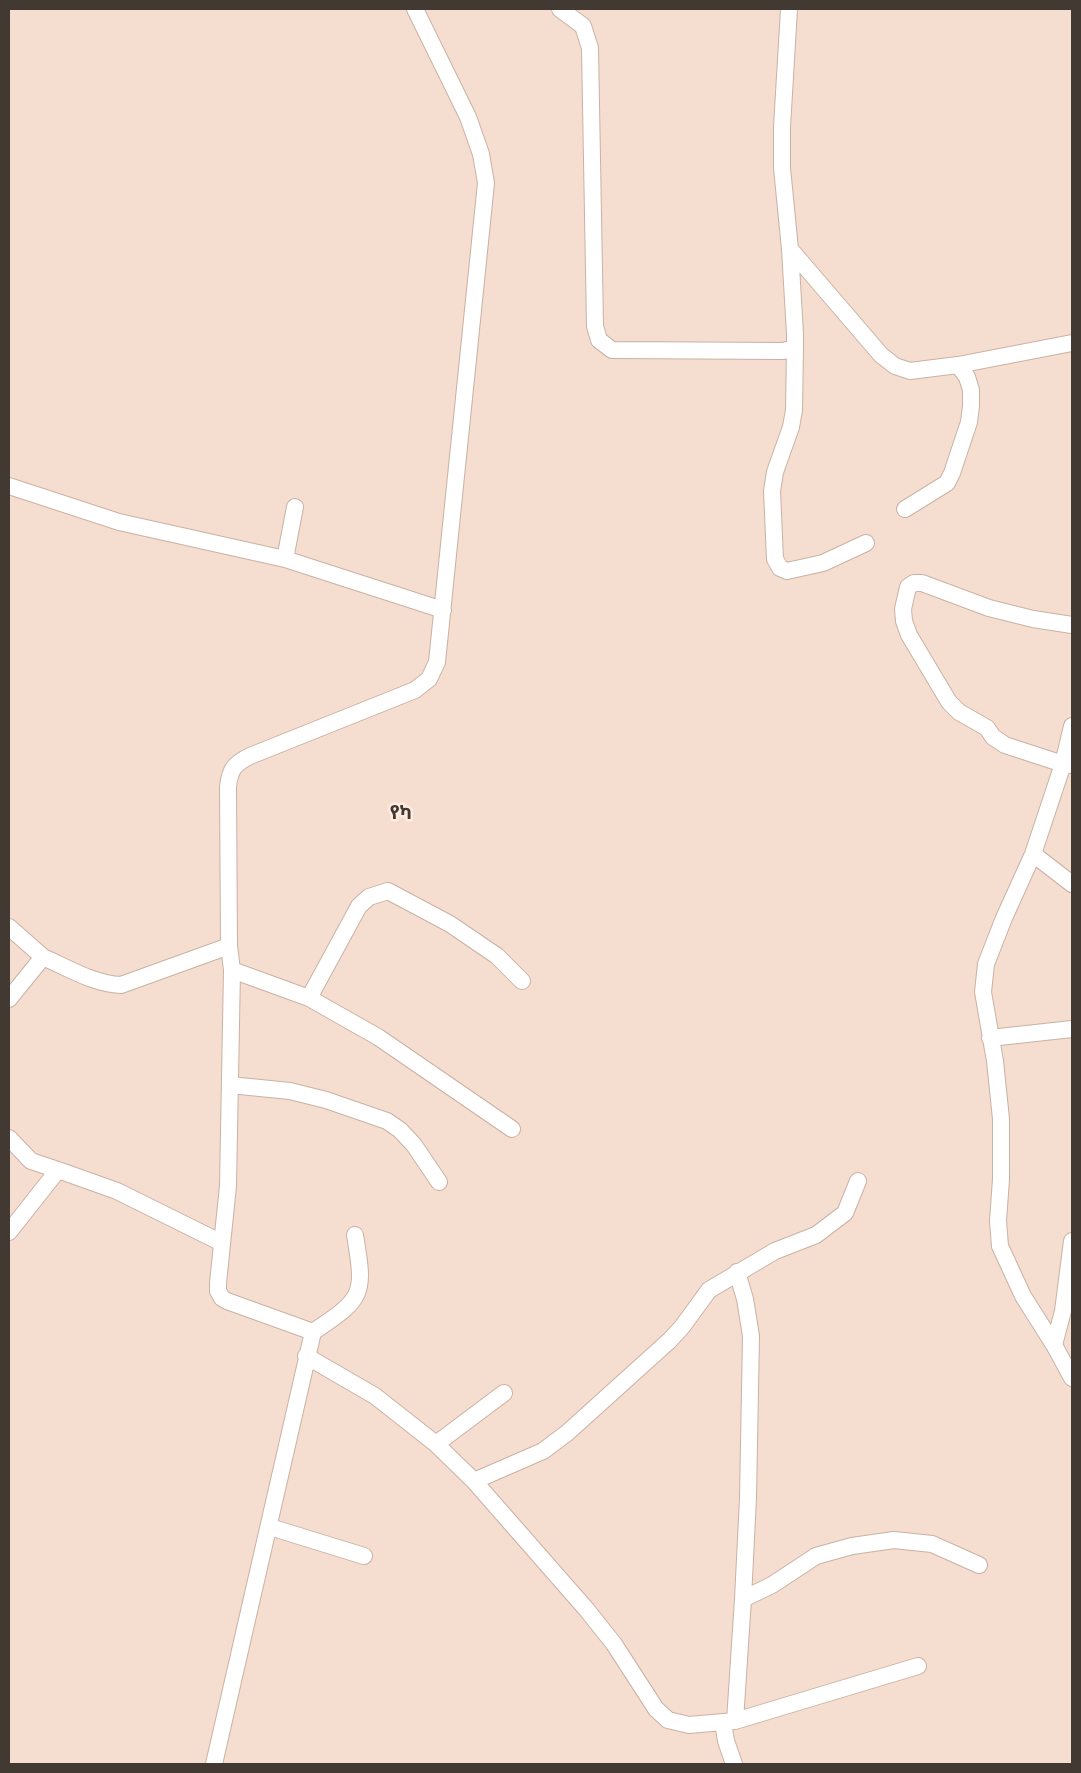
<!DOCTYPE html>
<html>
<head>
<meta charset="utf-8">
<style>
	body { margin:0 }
	#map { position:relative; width:1081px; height:1773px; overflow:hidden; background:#f5ddcf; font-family:Roboto,sans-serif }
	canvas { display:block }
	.frame { position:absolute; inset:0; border:10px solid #423933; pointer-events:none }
</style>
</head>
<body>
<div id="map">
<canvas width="1081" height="1773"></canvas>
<div class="frame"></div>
</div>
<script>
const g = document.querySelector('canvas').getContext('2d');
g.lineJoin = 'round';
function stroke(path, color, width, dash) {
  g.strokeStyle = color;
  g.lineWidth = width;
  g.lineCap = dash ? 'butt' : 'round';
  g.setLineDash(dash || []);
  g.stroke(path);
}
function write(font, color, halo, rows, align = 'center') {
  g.font = font + ' Roboto,"Noto Sans Ethiopic",sans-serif';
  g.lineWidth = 5;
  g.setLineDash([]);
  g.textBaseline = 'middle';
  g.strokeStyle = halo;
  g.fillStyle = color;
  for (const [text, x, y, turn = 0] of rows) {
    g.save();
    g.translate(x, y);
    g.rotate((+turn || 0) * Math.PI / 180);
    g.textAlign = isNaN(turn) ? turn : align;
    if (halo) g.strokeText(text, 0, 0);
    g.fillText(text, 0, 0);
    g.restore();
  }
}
const minor = new Path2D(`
	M560 9 583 26 590 48 595 326 599 340 612 350 783 351 795 348V334L790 249 782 168V127L789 9
	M790 249 881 355 895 366 910 371 958 365 1072 343
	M795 348 794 410 791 427 775 472 772 491 775 559 780 568 787 571 823 563 866 543
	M9 486 119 522 285 559 443 610
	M905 509 947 483 952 473 969 422 971 406V390L967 377 958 365
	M285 559 295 507
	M1072 625 1033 619 989 608 922 583H914L908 587 903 609 904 621 909 635 949 702 959 712 987 728 993 737 1005 745 1063 764 1072 765
	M1072 726 1063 764 1033 854 1004 918 986 964 983 992 995 1061 1001 1119V1179L998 1221 1000 1246 1023 1296 1054 1345 1072 1378
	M1033 854 1072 884
	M9 927 43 957
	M232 970 309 998 359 906 369 897 388 891 450 924 497 956 522 981
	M309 998 378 1037 512 1129
	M9 999 43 957C68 968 94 984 121 985L229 946
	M990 1038 1072 1029
	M230 1085 290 1091 326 1100 387 1121 400 1130 414 1145 439 1182
	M9 1138 31 1161 58 1170
	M9 1232 58 1170 117 1191 222 1243
	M313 1332C364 1298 365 1295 355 1235
	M1054 1345 1063 1311 1072 1241
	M306 1356 375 1396 436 1444 474 1481 587 1610 614 1644 656 1709 668 1720 689 1725 735 1721 918 1666
	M436 1444 504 1393
	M474 1481 543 1451 567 1433 669 1341 682 1327 709 1290 775 1251 816 1235 845 1213 858 1181
	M270 1527 364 1556
	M743 1599 772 1585 816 1556 852 1546 894 1540 932 1544 979 1565
	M735 1721 743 1599 748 1498 751 1336 745 1299 737 1272
	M723 1722 726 1741 734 1764
	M214 1764 313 1332 227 1301 222 1298 218 1291V1283L228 1186 232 970 229 946 228 787C230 769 234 764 250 756L415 690 429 679 437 662 486 183 481 154 468 117 415 9`);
stroke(minor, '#c9b2a4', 18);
stroke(minor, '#fff', 16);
write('bold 19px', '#423933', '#ffebe0', [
	["የካ",401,814]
]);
</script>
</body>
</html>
